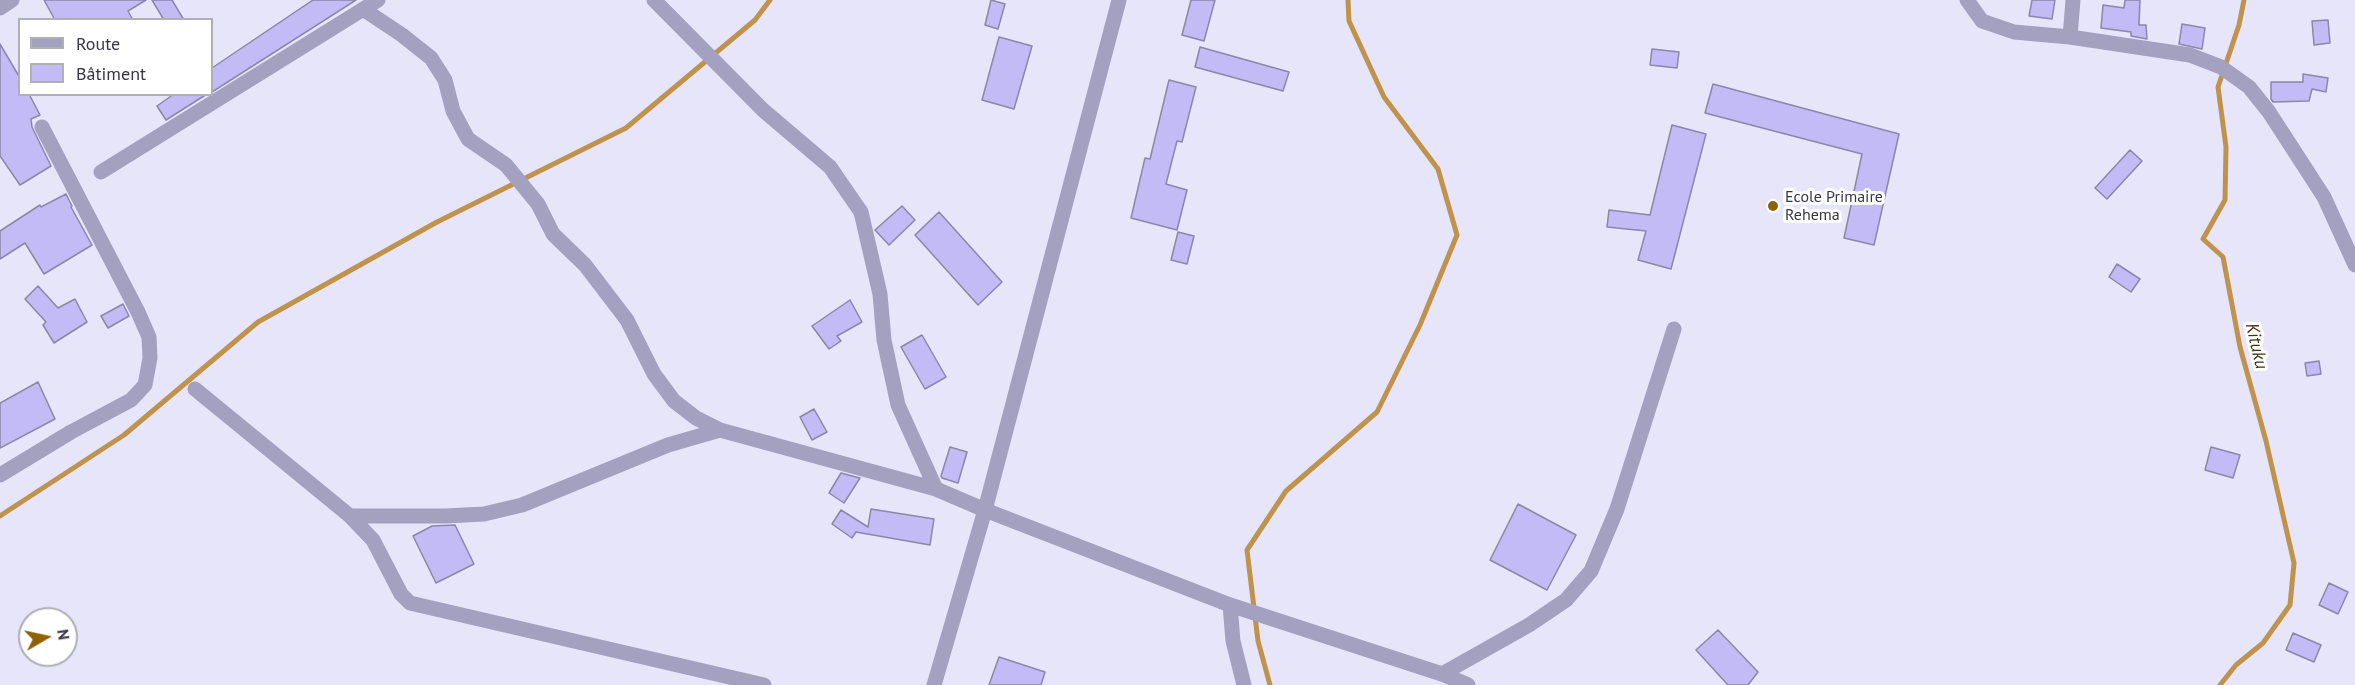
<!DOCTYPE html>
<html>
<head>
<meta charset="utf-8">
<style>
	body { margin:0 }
	#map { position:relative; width:2355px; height:685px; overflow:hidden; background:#e7e5fa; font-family:"PT Sans",sans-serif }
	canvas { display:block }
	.legend { position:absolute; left:18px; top:18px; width:195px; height:78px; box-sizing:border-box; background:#fff; border:2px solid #afafb4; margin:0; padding:8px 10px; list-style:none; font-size:18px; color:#373643 }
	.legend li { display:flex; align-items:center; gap:12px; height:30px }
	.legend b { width:30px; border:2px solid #afafb4 }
	.north { position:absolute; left:18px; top:607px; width:60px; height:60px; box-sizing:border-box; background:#fff; border:2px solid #afafb4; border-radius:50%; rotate:81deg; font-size:16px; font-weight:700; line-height:24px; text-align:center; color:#373643 }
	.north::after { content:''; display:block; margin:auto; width:21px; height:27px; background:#8f620a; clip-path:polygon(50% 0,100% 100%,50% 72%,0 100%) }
</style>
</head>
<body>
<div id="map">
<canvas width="2355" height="685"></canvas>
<ul class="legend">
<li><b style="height:8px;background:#a3a0c0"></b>Route</li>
<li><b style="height:16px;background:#c2bbf6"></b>Bâtiment</li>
</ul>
<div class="north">N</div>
</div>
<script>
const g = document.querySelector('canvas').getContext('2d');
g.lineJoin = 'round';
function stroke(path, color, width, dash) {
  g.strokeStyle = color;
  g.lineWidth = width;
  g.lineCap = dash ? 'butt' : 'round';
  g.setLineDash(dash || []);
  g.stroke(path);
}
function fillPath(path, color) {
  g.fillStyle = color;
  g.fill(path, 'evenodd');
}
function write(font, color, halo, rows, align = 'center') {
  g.font = font + ' "PT Sans",sans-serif';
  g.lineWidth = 6;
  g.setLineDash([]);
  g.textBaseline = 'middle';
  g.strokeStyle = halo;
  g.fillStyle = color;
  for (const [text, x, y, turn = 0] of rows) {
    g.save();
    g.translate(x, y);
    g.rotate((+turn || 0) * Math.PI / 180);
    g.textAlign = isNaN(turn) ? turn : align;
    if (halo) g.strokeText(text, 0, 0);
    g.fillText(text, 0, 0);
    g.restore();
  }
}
stroke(new Path2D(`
	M0 516 124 435 258 322 437 222 626 128 755 20 770 0
	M1270 685 1258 641 1247 550 1286 491 1377 412 1420 325 1457 235 1438 169 1384 97 1349 21 1348 0
	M2220 685 2236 665 2263 643 2290 605 2294 563 2266 441 2240 347 2223 257 2203 239 2225 200 2226 147 2218 87 2239 25 2244 0`), '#c0934d', 5);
const building = new Path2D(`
	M44 0H146L128 11 133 20H55Z
	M152 0H172L184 20H164Z
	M313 0H356L212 92V68Z
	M991 0 1005 4 998 29 985 25Z
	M1191 0H1215L1204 41 1182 35Z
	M2032 0H2055L2052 19 2029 16Z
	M2125 0H2140L2139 25H2146L2147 39 2131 36V32L2101 28 2103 5 2124 8Z
	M2328 20 2330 43 2314 45 2312 21Z
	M2182 24 2205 28 2202 49 2179 44Z
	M999 37 1032 46 1014 109 982 100Z
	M0 44 20 78V94H29L40 115 31 119 32 127 51 166 20 185 0 156Z
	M1200 47 1289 72 1283 91 1195 67Z
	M1652 49 1679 52 1677 68 1650 65Z
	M2303 74 2328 78 2326 92 2312 89 2309 101 2273 102 2271 99V82H2303Z
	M1169 80 1196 87 1182 142 1177 141 1166 184 1187 190 1177 230 1131 218 1145 158 1150 159Z
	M1713 84 1899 134 1874 245 1844 238 1862 154 1705 113Z
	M174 94H207L166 120 157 106Z
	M1672 125 1706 134 1671 269 1638 260 1646 231 1607 227 1609 210 1650 215Z
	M2130 150 2142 161 2107 199 2095 188Z
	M66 194 72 206 71 207 92 245 44 274 25 243 0 259V231L40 205 41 207Z
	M902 206 915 220 889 245 875 230Z
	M939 212 1002 282 978 305 915 235Z
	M1178 232 1194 236 1187 264 1171 260Z
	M2117 264 2140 279 2131 292 2109 277Z
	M38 286 58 308 75 299 87 322 54 343 43 325 46 322 25 299Z
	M850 300 862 322 837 336 841 341 829 349 812 326Z
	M123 304 129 316 108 328 101 316Z
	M922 335 946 377 925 389 901 347Z
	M2319 361 2321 374 2307 376 2305 363Z
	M38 382 55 419 0 448V403Z
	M814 409 827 432 812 440 800 417Z
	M950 447 967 452 958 483 942 478 941 476Z
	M2211 447 2240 455 2233 478 2205 470Z
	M841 473 860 478 844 503 829 493Z
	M1518 504 1576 535 1547 590 1490 560Z
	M871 509 934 519 930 545 856 532 852 538 832 524 841 510 868 527Z
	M455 525 474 564 436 583 413 536 432 526Z
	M2329 583 2348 592 2338 614 2319 605Z
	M1718 630 1758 672 1748 685H1728L1696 650Z
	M2293 633 2321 645 2314 662 2286 650Z
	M999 657 1045 672 1041 685H989Z`);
fillPath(building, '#c2bbf6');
stroke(building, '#8b87a7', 1.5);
stroke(new Path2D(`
	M654 0 763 110 830 167 861 212 880 294 884 340 898 405 936 489
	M1967 0 1982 21 2014 32 2070 37 2190 55 2221 67 2249 87 2269 112 2324 197 2355 265
	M0 8 12 0
	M363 9 402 35 431 58 445 80 453 111 468 139 506 165 538 204 553 234 585 265 627 320 654 374 674 401 696 418 720 430
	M2070 37 2073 0
	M101 172 378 0
	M195 389 350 516 373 540 401 594 410 603 764 685
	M0 475 71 432 131 400 145 385 150 358 149 337 138 312 42 127
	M350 516H446L484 514 522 505 668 445 720 430 936 489 985 510 1230 605 1442 674 1529 625 1566 600 1591 571 1617 509 1674 329
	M1230 605 1233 641 1244 685
	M1442 674 1468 685
	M934 685 985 510 1119 0`), '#a3a0c0', 15);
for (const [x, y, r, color] of [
	[1773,206,6,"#8f620a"]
]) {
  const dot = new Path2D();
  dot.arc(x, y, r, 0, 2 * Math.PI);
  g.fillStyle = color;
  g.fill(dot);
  stroke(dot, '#fff', 2);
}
write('16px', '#373643', '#fff', [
	["Ecole Primaire",1785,197],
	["Rehema",1785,215]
], 'left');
write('italic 18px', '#422f10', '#fff', [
	["Kituku",2256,346,77]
]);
</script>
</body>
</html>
